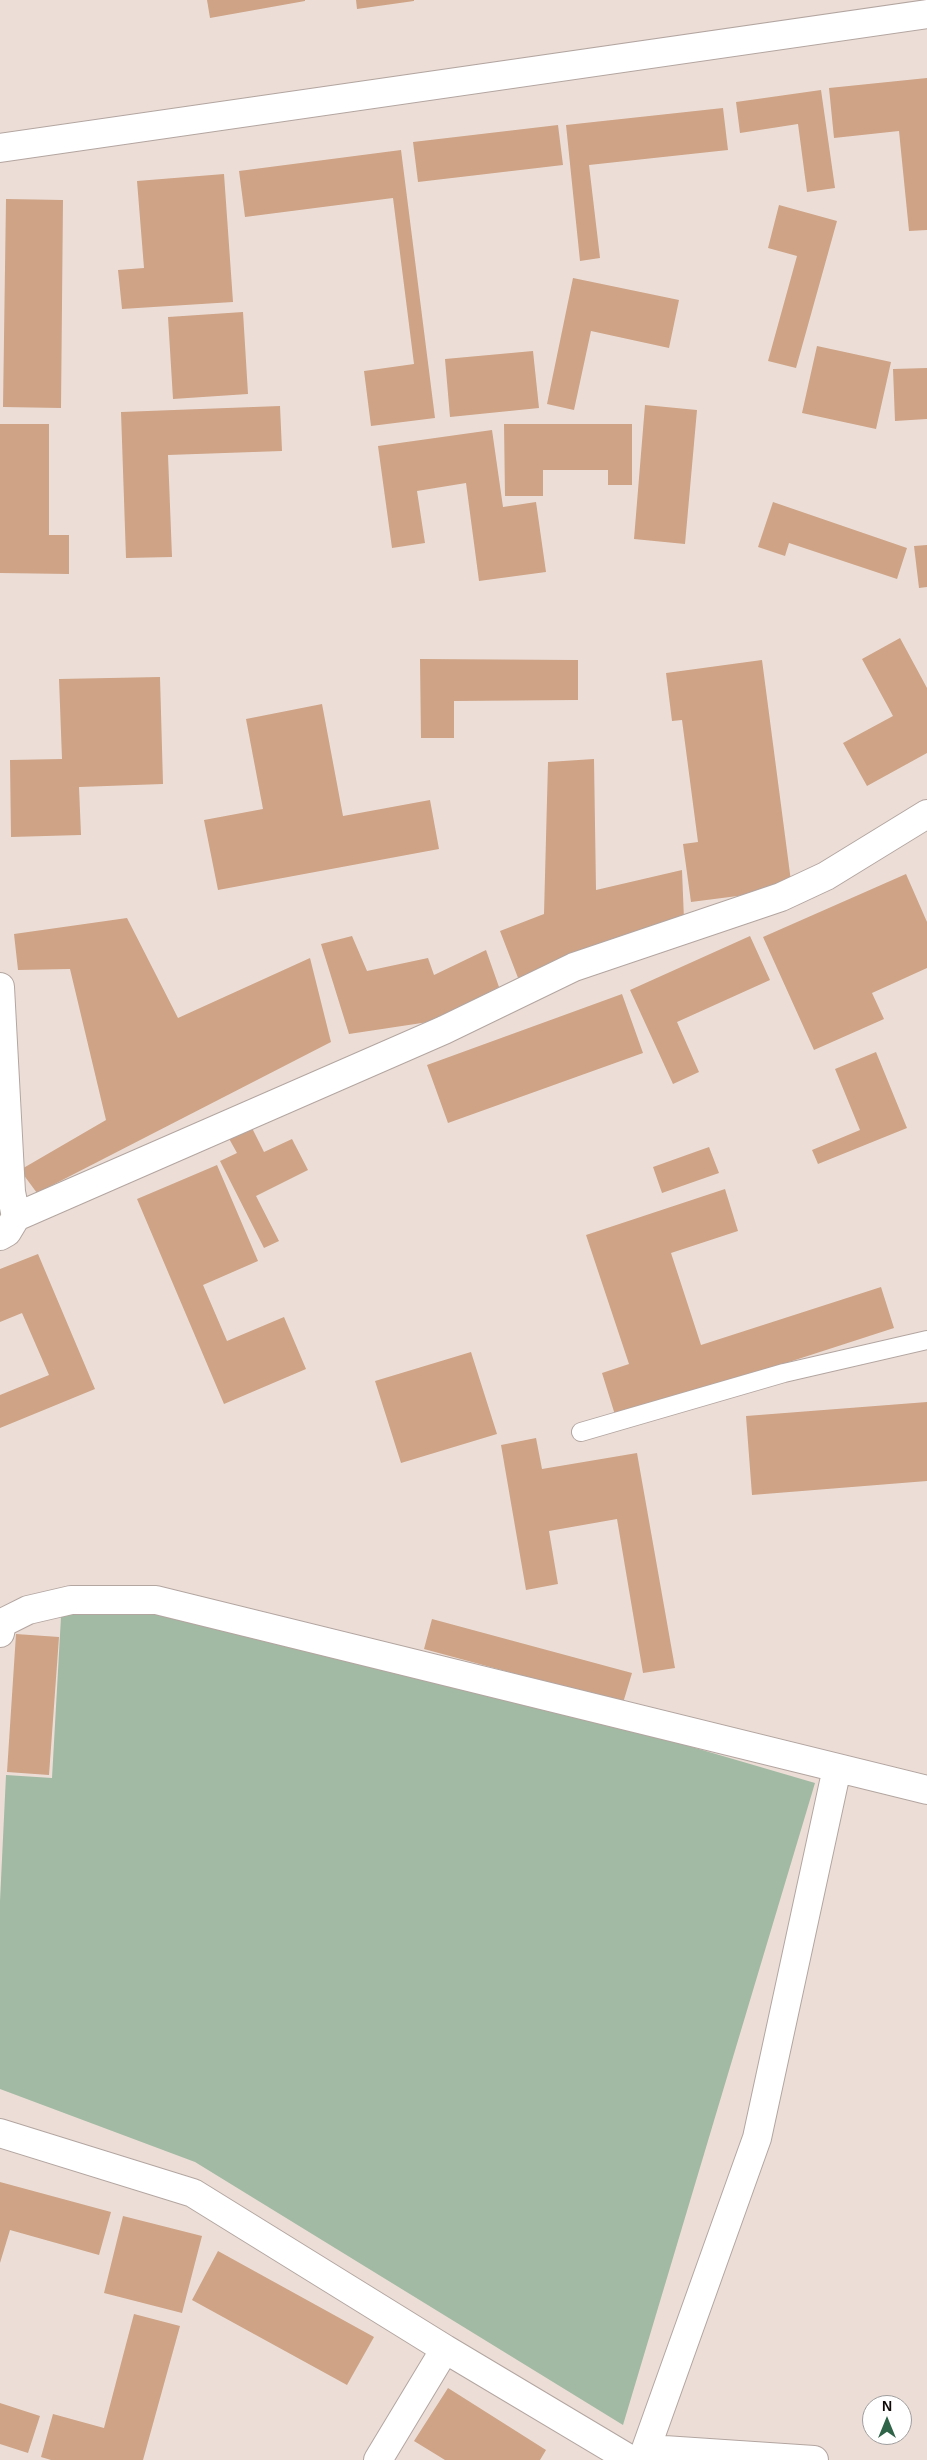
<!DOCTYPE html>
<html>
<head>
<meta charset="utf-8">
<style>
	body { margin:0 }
	#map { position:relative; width:927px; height:2460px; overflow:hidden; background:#ecded7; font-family:Arial,sans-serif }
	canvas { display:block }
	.north { position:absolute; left:862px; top:2395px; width:50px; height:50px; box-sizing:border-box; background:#fff; border:1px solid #9f9d9d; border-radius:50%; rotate:0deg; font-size:14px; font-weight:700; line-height:20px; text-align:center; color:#100b09 }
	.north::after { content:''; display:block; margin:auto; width:18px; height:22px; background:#306448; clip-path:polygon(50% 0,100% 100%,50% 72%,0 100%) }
</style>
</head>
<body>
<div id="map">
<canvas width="927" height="2460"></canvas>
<div class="north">N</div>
</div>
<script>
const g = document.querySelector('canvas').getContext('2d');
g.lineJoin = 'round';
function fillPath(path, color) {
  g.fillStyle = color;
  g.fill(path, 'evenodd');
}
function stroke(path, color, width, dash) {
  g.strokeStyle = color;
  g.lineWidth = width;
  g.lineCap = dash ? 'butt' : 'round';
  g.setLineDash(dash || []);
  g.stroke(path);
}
fillPath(new Path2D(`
	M136 1591 470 1682 815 1783 623 2425 195 2162 0 2089V1901L6 1775 52 1778 62 1599Z`), '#a2baa3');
fillPath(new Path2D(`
	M207 0H305V1L210 18Z
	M356 0H414V1L357 9Z
	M927 78V230L909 231 899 131 834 138 829 88Z
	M821 90 835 188 807 192 798 124 740 133 736 102Z
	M723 108 728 150 589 165 600 258 580 261 566 125Z
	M558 125 563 165 418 182 413 142Z
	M401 150 435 418 371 426 364 371 414 364 393 198 245 217 239 171Z
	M224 174 233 302 122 309 118 270 144 268 137 181Z
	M6 199 63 200 61 408 3 407Z
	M779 205 837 221 796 368 768 361 797 256 768 248Z
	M573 278 679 300 669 348 591 331 574 410 547 404Z
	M243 312 248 394 173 399 168 317Z
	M817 346 891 362 876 429 802 413Z
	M533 351 539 408 450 417 445 359Z
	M927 368V419L895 421 893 369Z
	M645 405 697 410 685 544 634 539Z
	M280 406 282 451 168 455 172 557 126 558 121 412Z
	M0 424H49V535H69V574L0 573Z
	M504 424H632V485H608V470H543V496H505Z
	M492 430 503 507 536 502 546 572 479 581 466 483 417 491 425 543 392 548 378 446Z
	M773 502 907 548 897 579 789 543 785 556 758 547Z
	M927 545V587L919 588 914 546Z
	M900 638 927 688V753L867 786 843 743 893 716 862 659Z
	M420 659 578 660V700L454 701V738H421Z
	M762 660 792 889 691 902 683 844 698 842 682 720 672 721 666 673Z
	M160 677 163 784 79 787 81 835 11 837 10 760 62 759 59 679Z
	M322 704 343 816 430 800 439 849 218 890 204 820 263 809 246 719Z
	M594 759 596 890 682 870 684 920 520 983 500 931 544 914 548 762Z
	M906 874 927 922V968L872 993 884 1019 814 1050 763 937Z
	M127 918 178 1018 310 958 331 1042 37 1193 20 1170 106 1120 70 969 18 970 14 934Z
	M352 936 367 971 428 958 434 975 486 950 499 987 435 1021 349 1034 321 944Z
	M750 936 770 980 677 1022 699 1072 673 1084 630 990Z
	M622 994 643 1053 448 1123 427 1065Z
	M876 1052 907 1128 818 1164 812 1150 860 1130 835 1069Z
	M250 1124 264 1152 292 1139 308 1170 256 1196 279 1241 264 1248 220 1161 237 1153 227 1135Z
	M709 1147 719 1173 662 1193 653 1167Z
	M217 1165 258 1261 203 1285 227 1341 284 1317 306 1369 224 1404 137 1199Z
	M725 1189 738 1231 671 1253 701 1345 881 1287 894 1328 616 1418 602 1373 629 1364 586 1235Z
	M38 1254 95 1389 0 1428V1395L49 1375 22 1313 0 1322V1269Z
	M471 1352 497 1434 401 1463 375 1381Z
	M927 1402V1481L752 1495 746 1416Z
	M536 1438 542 1469 637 1453 675 1668 643 1673 617 1519 549 1531 558 1584 526 1590 501 1445Z
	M432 1619 632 1673 623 1703 424 1649Z
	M16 1634 59 1637 49 1775 7 1772Z
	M0 2182 111 2212 99 2255 10 2230 0 2263Z
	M123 2216 202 2236 182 2313 104 2293Z
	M218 2251 374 2337 347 2385 192 2300Z
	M134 2314 180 2326 143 2460H51L41 2457 53 2414 104 2428Z
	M448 2388 546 2450 540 2460H445L414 2441Z
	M0 2403 40 2416 28 2453 0 2444Z`), '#cea386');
const lane = new Path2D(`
	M581 1432 784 1373 927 1340`);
const street = new Path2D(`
	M0 148 927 14
	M0 987 11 1192 16 1217
	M0 1236 7 1232 16 1217 444 1030 574 967 781 897 826 876 927 814
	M0 1633 2 1623 28 1610 71 1600H156L927 1790
	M0 2133 193 2193 445 2349
	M378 2460 445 2349 631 2460
	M642 2460 757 2138 837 1768
	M649 2460 664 2450 814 2460`);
stroke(lane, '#b3a5a0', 20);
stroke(street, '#b3a5a0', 30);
stroke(lane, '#fff', 18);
stroke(street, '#fff', 28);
</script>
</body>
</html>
